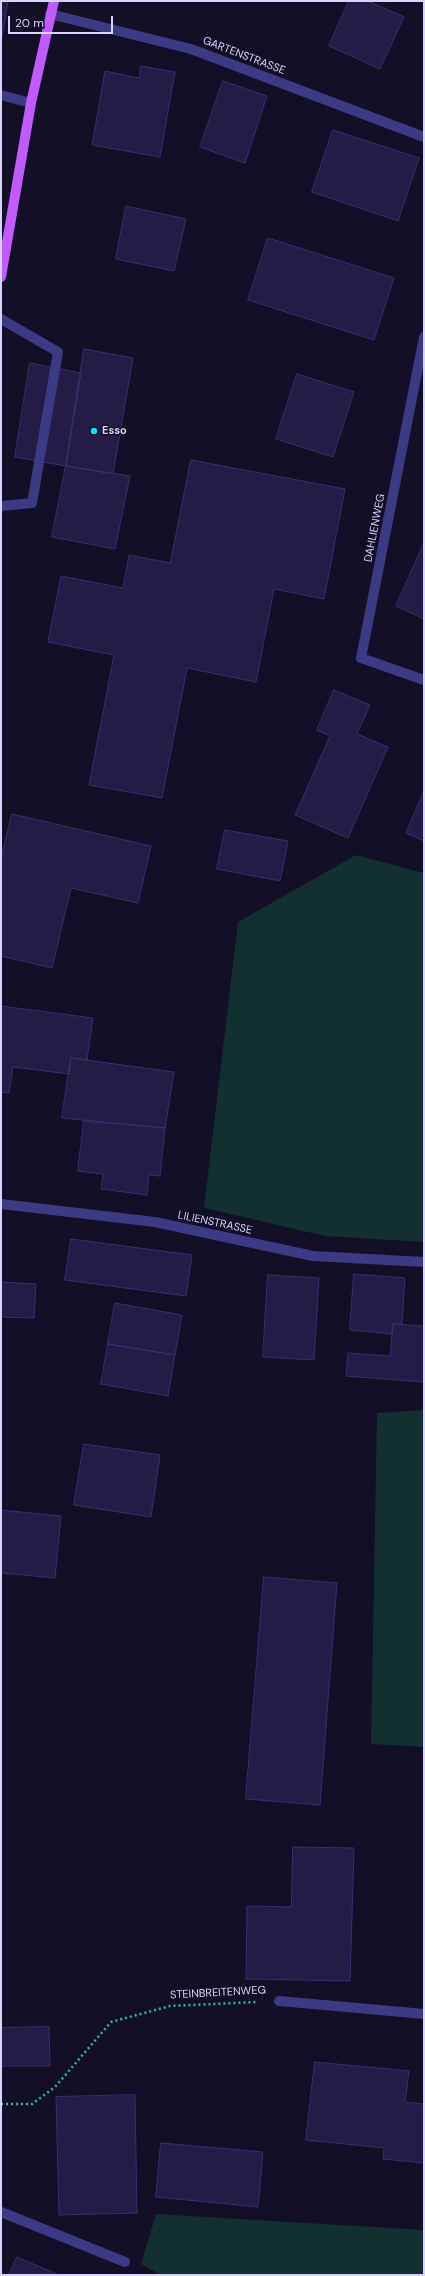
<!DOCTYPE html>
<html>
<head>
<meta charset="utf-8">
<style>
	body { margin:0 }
	#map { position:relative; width:425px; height:2276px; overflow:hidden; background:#130f26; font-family:"DM Sans",sans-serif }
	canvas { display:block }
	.frame { position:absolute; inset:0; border:2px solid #d9d4ff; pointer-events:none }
	.scale { position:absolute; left:8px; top:16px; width:105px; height:18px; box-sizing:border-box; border:2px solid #d9d4ff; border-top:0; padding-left:5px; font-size:12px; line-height:14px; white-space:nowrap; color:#d9d4ff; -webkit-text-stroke:3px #130f26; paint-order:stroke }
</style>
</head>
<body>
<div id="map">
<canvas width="425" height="2276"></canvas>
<div class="frame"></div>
<div class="scale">20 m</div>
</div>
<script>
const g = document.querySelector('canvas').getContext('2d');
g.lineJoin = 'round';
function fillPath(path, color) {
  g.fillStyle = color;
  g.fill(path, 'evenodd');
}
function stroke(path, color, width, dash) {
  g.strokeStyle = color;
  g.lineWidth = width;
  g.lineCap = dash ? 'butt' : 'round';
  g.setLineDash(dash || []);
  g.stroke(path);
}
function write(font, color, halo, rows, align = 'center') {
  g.font = font + ' "DM Sans",sans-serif';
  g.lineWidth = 3;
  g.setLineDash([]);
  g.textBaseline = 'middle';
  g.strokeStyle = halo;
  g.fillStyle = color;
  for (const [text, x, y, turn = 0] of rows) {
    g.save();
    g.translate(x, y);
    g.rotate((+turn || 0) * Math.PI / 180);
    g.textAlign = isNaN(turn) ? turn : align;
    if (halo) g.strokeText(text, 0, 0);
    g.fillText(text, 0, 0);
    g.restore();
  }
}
fillPath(new Path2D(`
	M356 855 424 873V1242L325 1236 204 1208 238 922Z
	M424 1410V1747L371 1744 377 1413Z
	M156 2214 424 2230V2275H161L141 2264Z`), '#12302f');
const building = new Path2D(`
	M1 1H8L1 43Z
	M349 1H368L404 17 380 69 329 46Z
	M141 66 175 72 160 157 92 145 105 71 139 78Z
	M223 81 267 96 245 163 200 147Z
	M333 130 419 158 398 221 312 192Z
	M126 206 186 219 174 271 116 259Z
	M268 238 394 278 374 340 248 300Z
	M84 349 133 358 113 474 66 466Z
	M30 363 81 373 66 466 15 457Z
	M297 374 354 392 333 457 276 439Z
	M191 460 345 489 324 599 274 589 256 682 187 668 162 798 89 785 114 655 48 642 61 576 123 588 129 555 170 563Z
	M66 466 130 476 115 549 52 537Z
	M424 543V619L396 606Z
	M334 690 370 705 357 734 388 747 348 838 295 815 330 736 317 730Z
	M424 791V841L406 833Z
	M12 814 151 846 138 903 71 888 52 968 1 956V859Z
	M225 830 288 841 280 881 217 869Z
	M1 1006 93 1018 87 1060 71 1058 69 1074 13 1067 9 1093 1 1092Z
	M71 1058 174 1072 165 1128 62 1118Z
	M84 1121 165 1128 160 1176 149 1175 147 1195 101 1189 103 1174 78 1171Z
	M71 1239 192 1255 186 1296 65 1280Z
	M354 1274 405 1278 402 1324H393L392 1334 350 1330Z
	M268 1275 319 1278 314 1360 263 1357Z
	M1 1282 36 1284 34 1318 1 1317Z
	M115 1303 182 1315 175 1355 108 1344Z
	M393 1324 424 1326V1382L346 1376 348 1353 390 1356Z
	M108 1344 175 1355 168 1396 101 1384Z
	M84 1444 160 1455 151 1517 74 1505Z
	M1 1510 61 1516 55 1578 1 1573Z
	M264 1577 337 1583 320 1805 246 1799Z
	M293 1847 354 1848 350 1981 246 1979 247 1906 291 1907Z
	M49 2027 50 2066H1V2028Z
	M315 2062 409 2071 405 2102 424 2104V2163L383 2159 384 2148 306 2140Z
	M135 2095 137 2213 59 2215 56 2097Z
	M161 2143 263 2152 258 2207 156 2197Z
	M17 2257 59 2275H9Z`);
fillPath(building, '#241b47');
stroke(building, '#3b2d73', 1);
stroke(new Path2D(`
	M1 2104H32L55 2087 111 2022 170 2006 257 2002`), '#2fb8b0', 2.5, [2, 3]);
stroke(new Path2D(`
	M50 14 191 49 424 137
	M1 95 31 103
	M1 319 58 352 32 503 1 506
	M424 337 361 658 424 680
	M1 1204 155 1222 313 1256 424 1262
	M279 2001 424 2014
	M1 2212 125 2262`), '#3d3a85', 10);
stroke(new Path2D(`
	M1 277 31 103 54 1`), '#c25bff', 10);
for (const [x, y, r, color] of [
	[94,431,4,"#00e5ff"]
]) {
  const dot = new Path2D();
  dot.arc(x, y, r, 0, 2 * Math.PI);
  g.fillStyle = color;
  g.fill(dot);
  stroke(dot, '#130f26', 1.5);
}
write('11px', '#d9d4ff', '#130f26', [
	["GARTENSTRASSE",244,56,21],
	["DAHLIENWEG",375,528,-79],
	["LILIENSTRASSE",215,1223,12],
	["STEINBREITENWEG",218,1993,-3]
]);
write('bold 11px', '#d9d4ff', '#130f26', [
	["Esso",102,431]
], 'left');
</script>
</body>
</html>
